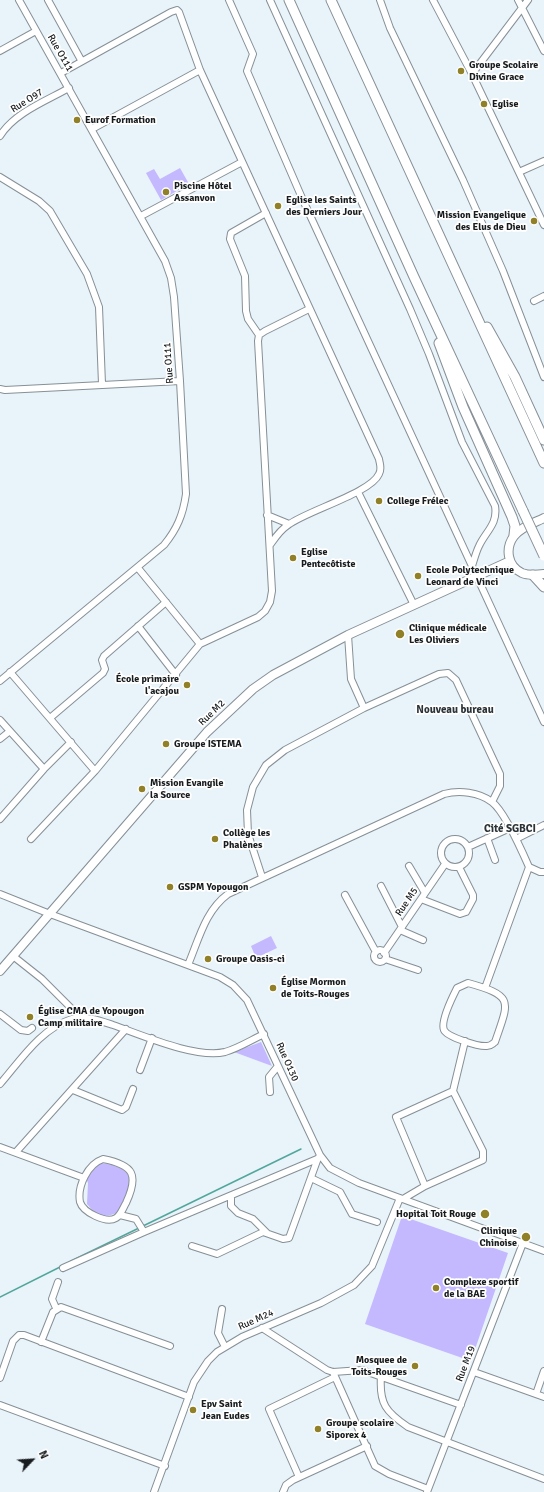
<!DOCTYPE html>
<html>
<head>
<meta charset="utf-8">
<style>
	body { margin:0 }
	#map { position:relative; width:544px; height:1492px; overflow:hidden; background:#e9f3fa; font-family:Signika,sans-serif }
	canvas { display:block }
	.north { position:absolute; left:12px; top:1440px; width:40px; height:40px; -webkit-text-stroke:3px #fff; paint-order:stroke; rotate:65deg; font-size:11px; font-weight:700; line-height:16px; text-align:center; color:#181c1e }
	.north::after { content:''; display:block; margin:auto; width:14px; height:18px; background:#181c1e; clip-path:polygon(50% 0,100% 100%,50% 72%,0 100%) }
</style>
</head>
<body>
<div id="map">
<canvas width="544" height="1492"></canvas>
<div class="north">N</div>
</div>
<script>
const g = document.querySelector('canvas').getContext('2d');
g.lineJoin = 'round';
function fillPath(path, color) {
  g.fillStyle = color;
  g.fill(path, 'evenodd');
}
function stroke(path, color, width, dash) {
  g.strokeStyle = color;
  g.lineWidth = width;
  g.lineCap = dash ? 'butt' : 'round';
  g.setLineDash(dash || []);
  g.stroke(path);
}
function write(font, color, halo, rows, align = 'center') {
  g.font = font + ' Signika,sans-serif';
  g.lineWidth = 3.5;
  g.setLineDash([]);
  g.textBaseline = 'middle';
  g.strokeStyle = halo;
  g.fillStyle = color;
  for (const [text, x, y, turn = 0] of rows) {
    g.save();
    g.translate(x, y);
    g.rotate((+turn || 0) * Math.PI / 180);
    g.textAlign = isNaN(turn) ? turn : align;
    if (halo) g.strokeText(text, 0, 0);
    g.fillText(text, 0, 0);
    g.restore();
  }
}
fillPath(new Path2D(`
	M180 168 189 184 161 200 146 173 154 169 160 179Z
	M271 936 277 948 256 958 251 946Z
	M261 1042 272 1066 234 1052Z
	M100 1163C114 1164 136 1170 131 1190 129 1197 123 1205 119 1212 102 1219 98 1217 87 1204L88 1183 86 1178Z
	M402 1216 508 1253 471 1361 365 1324Z`), '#c4b8fe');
stroke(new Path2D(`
	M143 1226 301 1149
	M71 1261 139 1228
	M0 1297 62 1266`), '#51a79b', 1.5);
const minor = new Path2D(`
	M48 0 81 60
	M229 0 253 54 247 71 302 198 544 722
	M270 0 410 309 429 354 462 442 495 506C498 524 486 531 479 546 476 552 474 560 472 566
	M380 0 390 28 463 180 503 271 544 377
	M433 0 472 74 544 225
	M518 0 544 51
	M0 51 36 31
	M61 73 171 12 177 10 179 12 200 70 379 459C380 465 382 469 379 474 371 493 306 511 288 525 280 530 275 538 270 545
	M472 74 528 0
	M92 129 200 70
	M0 136C14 113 46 101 69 88
	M519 172 544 161
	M0 177 39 201 50 211 87 274 99 307 102 384
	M141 216 242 162
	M534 301 544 296
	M259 335 248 319 246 311 245 276 230 239 231 233 266 213
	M0 389 5 390 180 381
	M358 492 414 605
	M267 515 289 524
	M138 568 200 644
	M138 626 176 675
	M348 635 351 679 364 708
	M10 672 95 771
	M0 681 164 545C177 529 183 515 186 494L180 381 174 297 171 278 165 261 19 0
	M50 718 103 673 105 669 102 660 104 656 166 602
	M0 720 44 769
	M0 739 10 731
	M0 819 44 769 71 742
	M487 838 495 860
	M31 839 95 771 200 644 258 617 265 611 270 602 272 591 258 341 259 335 265 331 309 309
	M516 839 544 825
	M441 853a14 14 0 1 1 28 0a14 14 0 1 1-28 0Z
	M468 847 510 828
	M409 866 425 893
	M529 867 540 872H544
	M262 877 248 834 247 810 253 787 266 765 285 750 364 708 439 674 448 673 456 680 500 774V786L492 802
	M381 886 402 927
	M0 894 50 914 220 977 233 985 247 1000 320 1155 330 1168 359 1183 544 1251
	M345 895 376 952
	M421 899 460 914 466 912 473 899V895L459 867
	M400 930 423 940
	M374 956a6 6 0 1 1 12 0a6 6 0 1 1-12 0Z
	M384 953 445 864
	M13 956 42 979 81 1018
	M385 959 418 970
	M188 965C199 939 205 911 228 894L444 794C459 790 479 792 492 802 505 812 522 851 529 867L485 988
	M468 983C515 996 509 1001 495 1042 492 1044 491 1046 487 1046 479 1047 447 1037 444 1030 440 1021 453 996 457 988Z
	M0 1014 21 1030 28 1031 32 1028
	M140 1070 152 1038
	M0 1084C20 1061 41 1028 72 1019 85 1015 101 1021 113 1025 142 1035 196 1059 225 1052 239 1048 251 1040 264 1034
	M73 1090 122 1110 126 1107 133 1089
	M453 1091 483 1151V1160L425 1186 396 1117Z
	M453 1091 465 1041
	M270 1092 269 1077 278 1066
	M0 1147 84 1178
	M16 1152 126 1029
	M103 1159C134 1165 139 1175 126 1203 123 1208 121 1215 116 1218 106 1224 83 1212 80 1202 77 1186 88 1164 103 1159Z
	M311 1178 340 1192 352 1214 377 1222
	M231 1196V1206L238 1213 253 1219 267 1233
	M403 1199 425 1186
	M120 1215 136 1219 144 1232
	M192 1246 217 1254 263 1232 283 1239 289 1238 318 1158
	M63 1268 144 1232 317 1159
	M56 1308 52 1299 58 1282
	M222 1309 218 1333 225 1347
	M262 1328 327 1370 333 1372 362 1370 461 1405
	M41 1342 53 1312 61 1307 170 1346
	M333 1372 375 1466 389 1474 428 1489
	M474 1372 544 1397
	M381 1376C379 1404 386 1412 408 1427L544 1479
	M0 1378 13 1341 19 1335H24L189 1397
	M536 1394 544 1371
	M0 1405 165 1466
	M299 1477 269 1409 335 1377
	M154 1492 194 1382 208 1361 217 1352 242 1337 321 1303 354 1285 372 1266 400 1198
	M283 1492 286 1485 293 1480 367 1446
	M427 1492 523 1243`);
const major = new Path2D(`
	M544 518C534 523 521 527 514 536 505 548 507 566 522 573 529 576 537 575 544 574
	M0 971 207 732 253 689 273 675 348 635 510 561`);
const highway = new Path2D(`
	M289 0 414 277 523 511
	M331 0 544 463
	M487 327 515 377 544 440
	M439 343 463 407 512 517 515 526 514 535
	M533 575 544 587`);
stroke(minor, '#869096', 8);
stroke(major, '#869096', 10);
stroke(highway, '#869096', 11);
stroke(minor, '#fff', 6);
stroke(major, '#fff', 8);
stroke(highway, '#fff', 9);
const highwayBridge = new Path2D(`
	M523 511 544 556`);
stroke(highwayBridge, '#869096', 11, []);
stroke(highwayBridge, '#fff', 9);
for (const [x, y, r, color] of [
	[461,71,4,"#908027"],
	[484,104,4,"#908027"],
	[77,120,4,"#908027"],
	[166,192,4,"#908027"],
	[278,206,4,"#908027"],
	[534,221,4,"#908027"],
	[379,501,4,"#908027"],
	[293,558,4,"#908027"],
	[418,576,4,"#908027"],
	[400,634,5,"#908027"],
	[187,685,4,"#908027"],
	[166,744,4,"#908027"],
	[142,789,4,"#908027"],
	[215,839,4,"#908027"],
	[170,887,4,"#908027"],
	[208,959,4,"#908027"],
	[273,988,4,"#908027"],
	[30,1017,4,"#908027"],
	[485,1214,5,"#908027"],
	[526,1237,5,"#908027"],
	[436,1288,4,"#908027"],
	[415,1366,4,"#908027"],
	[193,1410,4,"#908027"],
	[318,1429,4,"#908027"]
]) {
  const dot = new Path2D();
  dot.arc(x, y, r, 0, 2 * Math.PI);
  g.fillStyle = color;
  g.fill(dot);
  stroke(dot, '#fff', 1.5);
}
write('10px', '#181c1e', '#fff', [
	["Rue O111",60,53,60],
	["Rue O97",27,101,-32],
	["Rue O111",169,363,-94],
	["Rue M2",212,713,-44],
	["Rue M5",407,902,-56],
	["Rue O130",287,1062,66],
	["Rue M24",256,1320,-24],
	["Rue M19",466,1364,-69]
]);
write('bold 10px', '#181c1e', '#fff', [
	["Groupe Scolaire",469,65],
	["Divine Grace",469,77],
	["Eglise",492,104],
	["Eurof Formation",85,120],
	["Piscine Hôtel",174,186],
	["Assanvon",174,198],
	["Eglise les Saints",286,200],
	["des Derniers Jour",286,212],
	["Mission Evangelique",526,215,"right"],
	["des Elus de Dieu",526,227,"right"],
	["College Frélec",387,501],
	["Eglise",301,552],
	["Pentecôtiste",301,564],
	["Ecole Polytechnique",426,570],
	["Leonard de Vinci",426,582],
	["Clinique médicale",409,628],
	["Les Oliviers",409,640],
	["École primaire",179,679,"right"],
	["l'acajou",179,691,"right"],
	["Groupe ISTEMA",174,744],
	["Mission Evangile",150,783],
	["la Source",150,795],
	["Collège les",223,833],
	["Phalènes",223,845],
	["GSPM Yopougon",178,887],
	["Groupe Oasis-ci",216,959],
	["Église Mormon",281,982],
	["de Toits-Rouges",281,994],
	["Église CMA de Yopougon",38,1011],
	["Camp militaire",38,1023],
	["Hopital Toit Rouge",476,1214,"right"],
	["Clinique",517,1231,"right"],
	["Chinoise",517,1243,"right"],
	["Complexe sportif",444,1282],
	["de la BAE",444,1294],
	["Mosquee de",407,1360,"right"],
	["Toits-Rouges",407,1372,"right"],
	["Epv Saint",201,1404],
	["Jean Eudes",201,1416],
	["Groupe scolaire",326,1423],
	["Siporex 4",326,1435]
], 'left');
write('bold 11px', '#2c3439', '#fff', [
	["Nouveau bureau",455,710],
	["Cité SGBCI",510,829]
]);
</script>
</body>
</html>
